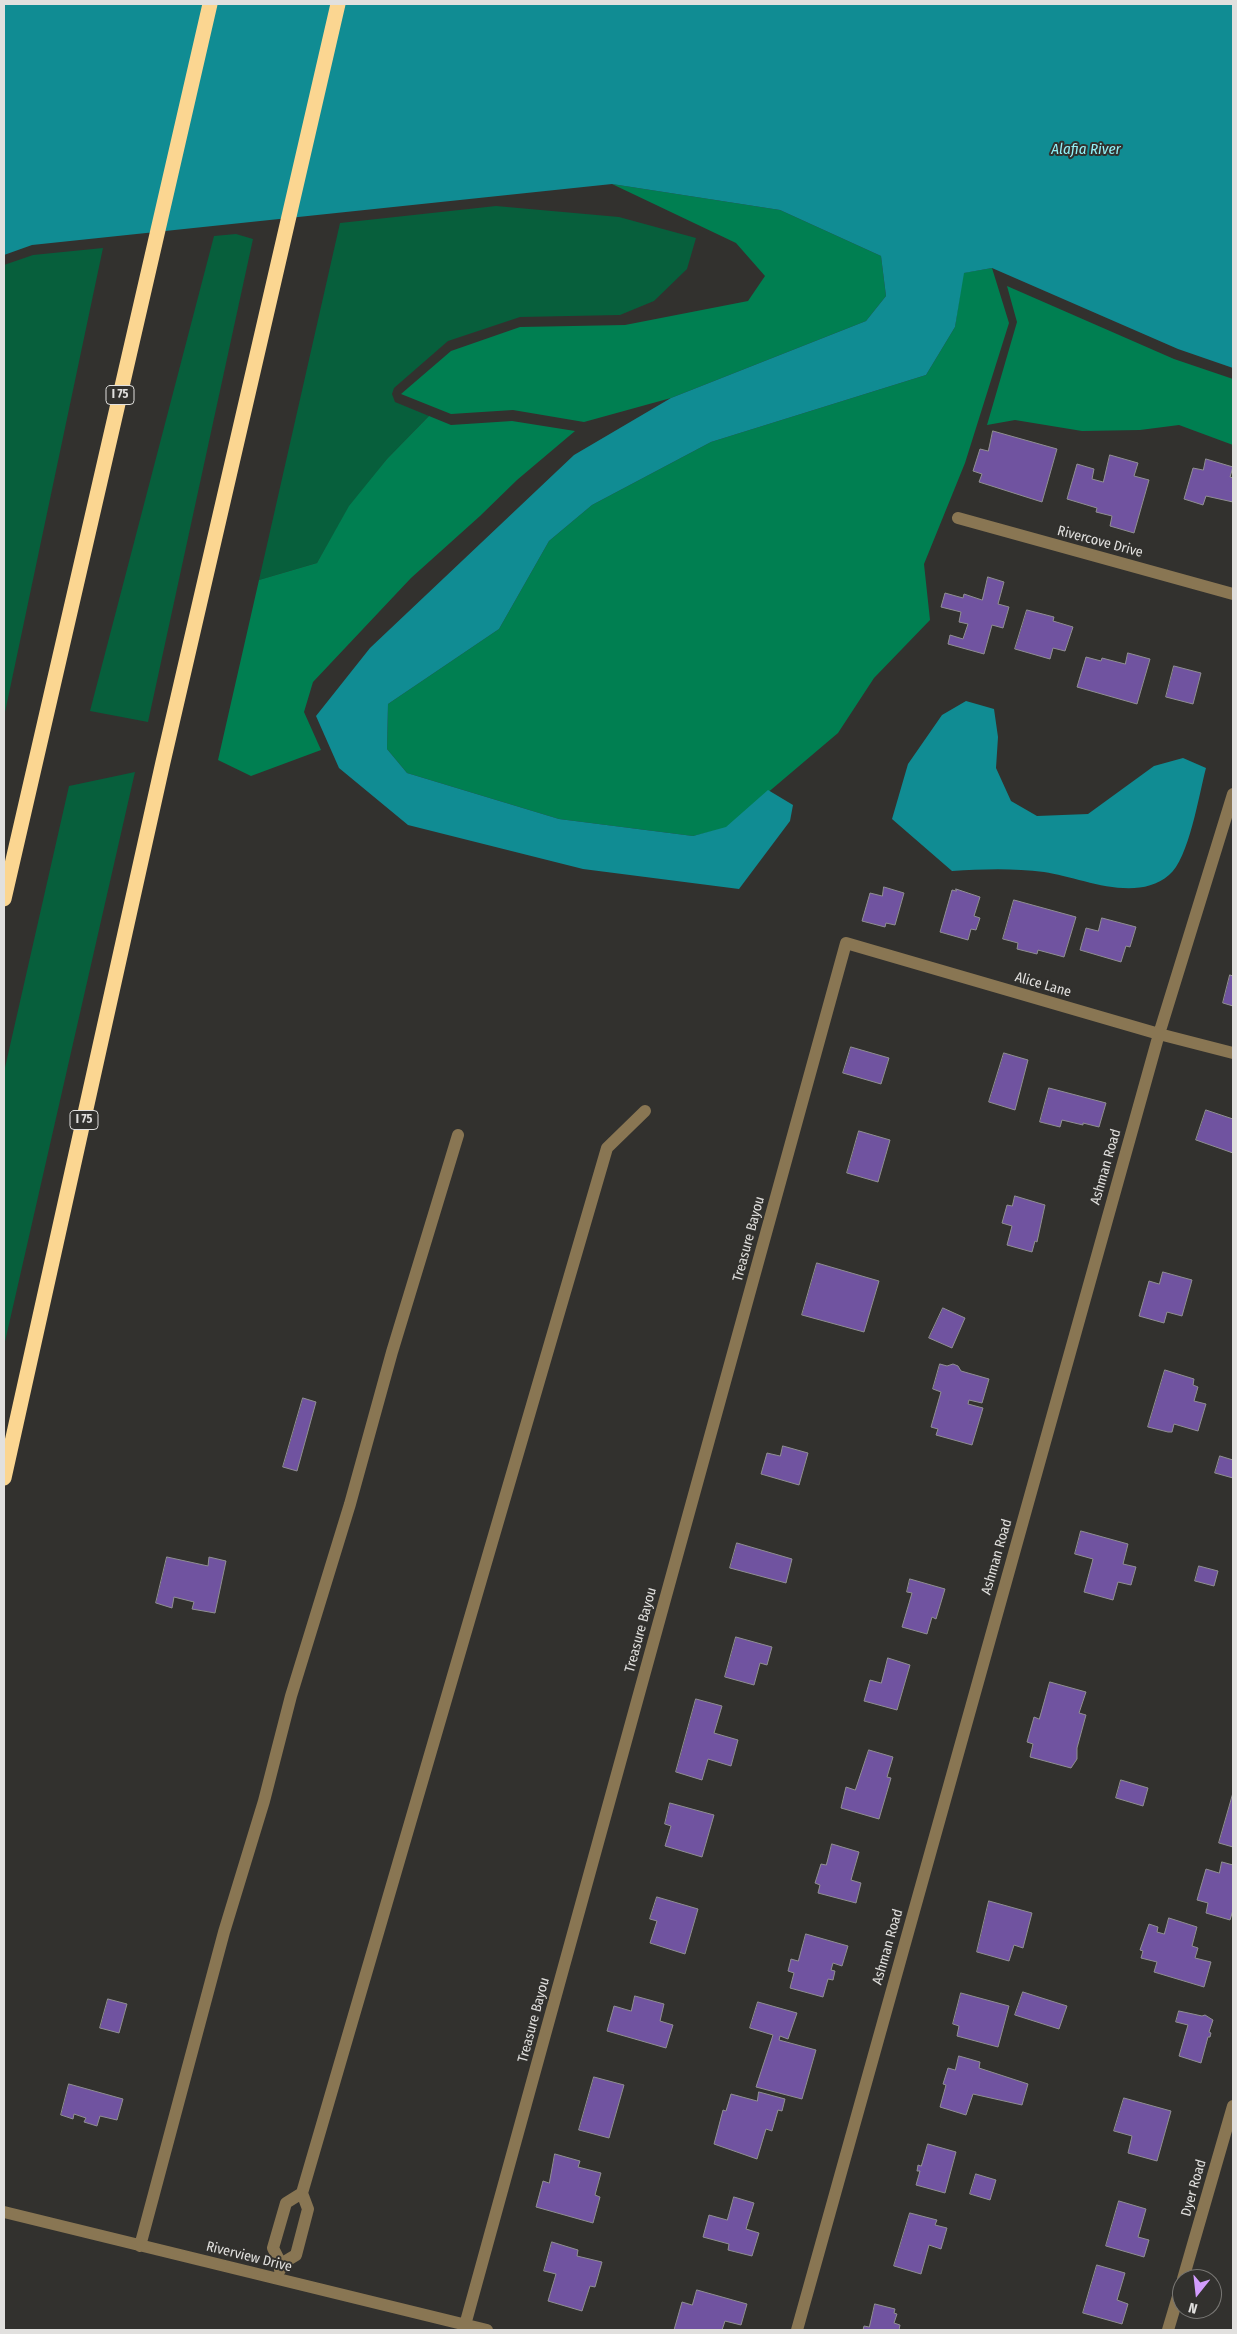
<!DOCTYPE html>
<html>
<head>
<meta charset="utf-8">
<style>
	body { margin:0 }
	#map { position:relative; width:1237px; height:2334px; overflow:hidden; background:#32312e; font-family:"Fira Sans Condensed",sans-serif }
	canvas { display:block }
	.frame { position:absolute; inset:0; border:5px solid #e1e0de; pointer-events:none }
	.north { position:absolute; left:1172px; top:2269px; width:50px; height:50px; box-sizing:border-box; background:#32312e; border:1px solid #787774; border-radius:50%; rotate:196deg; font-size:14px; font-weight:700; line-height:20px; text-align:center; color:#e1e0de }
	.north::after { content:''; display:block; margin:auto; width:18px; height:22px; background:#d29cfd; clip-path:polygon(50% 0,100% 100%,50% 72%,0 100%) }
</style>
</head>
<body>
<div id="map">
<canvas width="1237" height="2334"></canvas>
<div class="frame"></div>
<div class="north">N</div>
</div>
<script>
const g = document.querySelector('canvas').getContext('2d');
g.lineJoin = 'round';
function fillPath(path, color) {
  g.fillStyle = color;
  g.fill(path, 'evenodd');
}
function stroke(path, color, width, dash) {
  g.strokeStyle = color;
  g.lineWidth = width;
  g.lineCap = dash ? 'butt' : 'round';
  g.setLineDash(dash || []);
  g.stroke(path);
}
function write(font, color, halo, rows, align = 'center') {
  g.font = font + ' "Fira Sans Condensed",sans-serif';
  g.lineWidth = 4;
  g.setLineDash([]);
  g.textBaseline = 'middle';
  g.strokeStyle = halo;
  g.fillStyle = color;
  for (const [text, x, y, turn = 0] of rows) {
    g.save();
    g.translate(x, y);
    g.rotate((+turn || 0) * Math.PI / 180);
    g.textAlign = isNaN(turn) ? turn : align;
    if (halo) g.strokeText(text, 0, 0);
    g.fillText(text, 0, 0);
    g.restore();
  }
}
fillPath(new Path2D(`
	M496 206 619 217 696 238 687 269 654 301 620 315 520 317 448 341 394 388 392 394 395 402 429 416 387 459 350 506 317 563 259 580 340 223Z
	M236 234 253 239 148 722 90 711 214 236Z
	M103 248 4 717V265L33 255Z
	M135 772 4 1346V1072L69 786Z`), '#075f3c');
fillPath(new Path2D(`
	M612 184 780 210 881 256 886 296 866 321 671 398 584 422 513 410 451 414 401 394 451 351 520 327 625 325 748 301 765 276 736 243Z
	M992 268 1009 323 965 463 924 564 930 620 874 678 838 733 726 828 693 836 559 819 407 773 387 749 388 704 499 629 549 541 592 505 711 442 926 375 955 327 963 273Z
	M1007 286 1174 359 1233 379V445L1179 425 1140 430 1082 431 1015 420 987 425 1017 322Z
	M429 416 451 425 512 421 575 431 517 480 480 516 411 578 313 682 304 712 321 750 251 776 218 760 259 580 317 563 349 506 387 459Z`), '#007f51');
fillPath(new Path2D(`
	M4 4H1233V368L1178 349 992 268 964 273 955 327 926 375 711 442 592 505 549 541 499 629 388 704 387 749 407 773 559 819 693 836 726 827 768 790 793 805 790 821 739 889 583 869 408 825 339 768 316 716 370 648 574 455 671 398 866 321 886 296 881 256 780 210 612 184 32 245 4 255Z
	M966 701 994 709 998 737 996 768 1011 801 1037 816 1088 814 1154 766 1183 758 1206 768C1199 794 1189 859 1169 875 1135 904 1080 877 1044 872 1014 868 982 869 952 871L892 819 908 764 942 715Z`), '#108c93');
const building = new Path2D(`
	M993 431 1057 449 1042 502 979 482 982 474 973 471 980 449 988 451Z
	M1110 455 1138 463 1134 476 1149 480 1134 533 1110 526 1112 516 1096 512 1097 508 1067 499 1077 464 1094 469 1092 479 1103 482Z
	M1206 459 1233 467 1230 477 1233 478V502L1206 496 1203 505 1184 499 1193 468 1203 470Z
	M988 577 1004 582 998 604 1009 607 1003 628 992 625 984 654 948 644 950 635 963 639 968 624 959 622 961 612 941 607 945 593 963 598 964 594 982 600Z
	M1027 610 1054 617 1053 621 1073 627 1065 651 1053 648 1050 659 1015 649Z
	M1128 653 1150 659 1137 704 1077 687 1086 657 1101 661 1102 658 1125 664Z
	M1174 666 1201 673 1193 704 1166 697Z
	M884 887 904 893 895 925 886 923 885 927 862 921 870 893 882 896Z
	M956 889 980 897 974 916 980 918 976 930 971 929 968 940 940 932 952 890 956 891Z
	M1014 900 1076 917 1064 957 1038 950 1037 954 1017 949 1018 943 1003 939Z
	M1102 918 1136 927 1130 947 1126 946 1121 962 1080 950 1086 928 1098 931Z
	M1230 975 1233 976V1006L1223 1003Z
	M851 1047 889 1058 881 1084 843 1073Z
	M1004 1053 1028 1060 1015 1110 989 1102Z
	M1049 1088 1106 1103 1099 1127 1083 1123V1125L1062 1120 1060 1127 1040 1122Z
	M1206 1110 1233 1119V1153L1196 1140Z
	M859 1131 890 1140 878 1182 847 1173Z
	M1015 1196 1045 1205 1037 1242 1035 1241 1032 1252 1007 1245 1012 1226 1002 1223 1007 1205 1012 1206Z
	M817 1263 879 1281 864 1332 802 1315Z
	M1163 1272 1192 1280 1182 1316 1167 1312 1164 1323 1139 1316 1149 1281 1159 1284Z
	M943 1308 965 1318 952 1348 929 1338Z
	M940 1364 947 1366 953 1364 958 1366 961 1371 989 1379 982 1403 969 1400 968 1404 983 1408 972 1445 936 1435 938 1429 931 1427 941 1392 933 1389Z
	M1165 1370 1194 1379 1193 1385 1198 1387 1194 1401 1206 1404 1198 1431 1174 1424 1172 1432H1168L1148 1427Z
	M303 1398 316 1402 297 1471 283 1467Z
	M783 1446 808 1453 799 1485 761 1474 767 1453 780 1456Z
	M1220 1456 1233 1460V1478L1215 1473Z
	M1081 1531 1128 1544 1123 1564 1136 1567 1131 1585 1118 1582 1113 1600 1084 1592 1093 1559 1075 1554Z
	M737 1543 792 1559 786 1583 730 1568Z
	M167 1557 208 1566 209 1557 226 1561 215 1613 192 1609 194 1602 174 1597 172 1608 156 1603Z
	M1199 1566 1218 1571 1214 1586 1195 1581Z
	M910 1579 945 1589 936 1619 932 1617 927 1634 902 1627 912 1593 907 1592Z
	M736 1637 772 1647 767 1665 760 1663 754 1685 725 1677Z
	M888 1658 910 1665 897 1710 864 1701 870 1680 881 1683Z
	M1050 1682 1086 1692 1079 1713 1086 1715 1077 1748V1759L1071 1768 1030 1757 1033 1744 1027 1742 1034 1717 1039 1719Z
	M696 1699 722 1706 714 1733 738 1740 731 1766 708 1759 702 1780 676 1772Z
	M869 1750 893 1757 887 1777 891 1778 879 1819 841 1808 846 1787 855 1790Z
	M1121 1780 1148 1788 1143 1806 1116 1798Z
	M1233 1793V1847L1219 1843Z
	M670 1803 714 1815 702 1857 665 1846 671 1826 665 1824Z
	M832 1844 859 1852 851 1880 861 1883 856 1903 818 1893 820 1885 815 1883 821 1864 826 1865Z
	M1222 1862 1233 1865V1910L1230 1920 1206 1913 1208 1903 1197 1900 1206 1869 1219 1873Z
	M657 1897 698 1909 685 1954 650 1943 657 1921 650 1919Z
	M989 1901 1032 1913 1023 1948 1014 1945 1009 1961 977 1952Z
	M1169 1918 1197 1927 1192 1946 1198 1948 1195 1958 1211 1962 1204 1987 1154 1972 1157 1962 1141 1958 1143 1951 1140 1950 1149 1924 1158 1927 1157 1932 1164 1934Z
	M806 1934 848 1946 842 1966 833 1963 831 1970 835 1971 833 1980 828 1979 823 1997 790 1988 794 1973 788 1971 791 1959 798 1961Z
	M1023 1992 1067 2006 1059 2029 1015 2015Z
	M961 1993 1009 2006 998 2047 957 2036 959 2026 953 2024Z
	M635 1996 664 2004 660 2021 673 2025 666 2048 607 2031 614 2006 631 2011Z
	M108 1999 127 2004 119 2033 100 2028Z
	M758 2002 797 2013 788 2039 780 2036 779 2040 816 2050 802 2099 756 2087 773 2035 750 2028Z
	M1179 2011 1202 2016 1205 2015 1213 2020 1209 2032 1211 2033 1210 2037H1208L1201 2063 1179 2056 1188 2025 1176 2022Z
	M959 2056 980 2062 979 2068 1028 2084 1022 2105 973 2094 966 2115 940 2107 946 2085 943 2084 948 2068 955 2070Z
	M594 2077 624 2085 609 2138 579 2130Z
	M69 2084 123 2099 117 2120 100 2116 97 2126 84 2122 86 2118 74 2114 73 2119 61 2115Z
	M759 2092 785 2099 782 2111 778 2110 772 2131 766 2129 757 2159 714 2144 723 2110 726 2111 731 2094 757 2101Z
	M1124 2098 1171 2111 1157 2161 1128 2153 1132 2136 1114 2131Z
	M928 2144 956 2152 945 2193 916 2185 920 2171H917L918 2165 921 2166Z
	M555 2154 580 2161 578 2167 601 2173 595 2195 600 2197 593 2223 536 2207 543 2181 549 2183Z
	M976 2174 996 2180 990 2200 970 2194Z
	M734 2197 754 2203 746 2229 759 2233 752 2256 728 2250 729 2244 703 2237 709 2215 727 2220Z
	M1119 2201 1146 2209 1138 2237 1149 2240 1144 2257 1106 2246Z
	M910 2213 937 2220 935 2225 947 2228 941 2249 929 2245 921 2274 894 2266Z
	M552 2242 578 2250 577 2256 602 2262 595 2287 590 2286 582 2311 548 2301 556 2274 544 2271Z
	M1097 2265 1125 2273 1117 2300 1128 2304 1122 2324 1083 2313Z
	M697 2290 747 2304 741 2325 725 2321 722 2330H674L682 2302 692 2305Z
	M875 2304 895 2309 894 2313 897 2314 894 2323 900 2325 899 2330H863L864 2326 869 2327Z`);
fillPath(building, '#7053a0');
stroke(building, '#908f92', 1);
stroke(new Path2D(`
	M958 518 1233 594
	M4 2212 487 2330
	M140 2246 224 1932 264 1801 291 1696 350 1504 392 1352 458 1135
	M281 2264 296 2255 308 2209 302 2193 607 1148 645 1111
	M280 2270 281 2264 273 2248 286 2203 302 2193
	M1183 2279 1233 2106
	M465 2325 846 943 1159 1034 1233 1053
	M797 2330 1159 1034 1233 794
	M1168 2330 1182 2283`), '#897653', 12);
stroke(new Path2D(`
	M4 899 210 4
	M4 1478 163 762 338 4`), '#fbd691', 15);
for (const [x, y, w] of [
	[120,395,28],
	[84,1120,28]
]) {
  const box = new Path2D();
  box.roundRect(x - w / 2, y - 9.5, w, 19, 4);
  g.fillStyle = '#32312e';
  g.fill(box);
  stroke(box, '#e1e0de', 1);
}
write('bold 12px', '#e1e0de', null, [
	["I 75",120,395],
	["I 75",84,1120]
]);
write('14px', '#e1e0de', '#32312e', [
	["Rivercove Drive",1100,542,15],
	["Alice Lane",1043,985,16],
	["Ashman Road",1106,1167,-74],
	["Treasure Bayou",749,1239,-75],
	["Ashman Road",997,1557,-74],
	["Treasure Bayou",641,1630,-75],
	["Ashman Road",888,1947,-74],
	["Treasure Bayou",534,2020,-75],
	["Dyer Road",1194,2188,-74],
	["Riverview Drive",249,2257,14]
]);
write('italic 15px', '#92f1f7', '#32312e', [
	["Alafia River",1086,150]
]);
</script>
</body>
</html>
